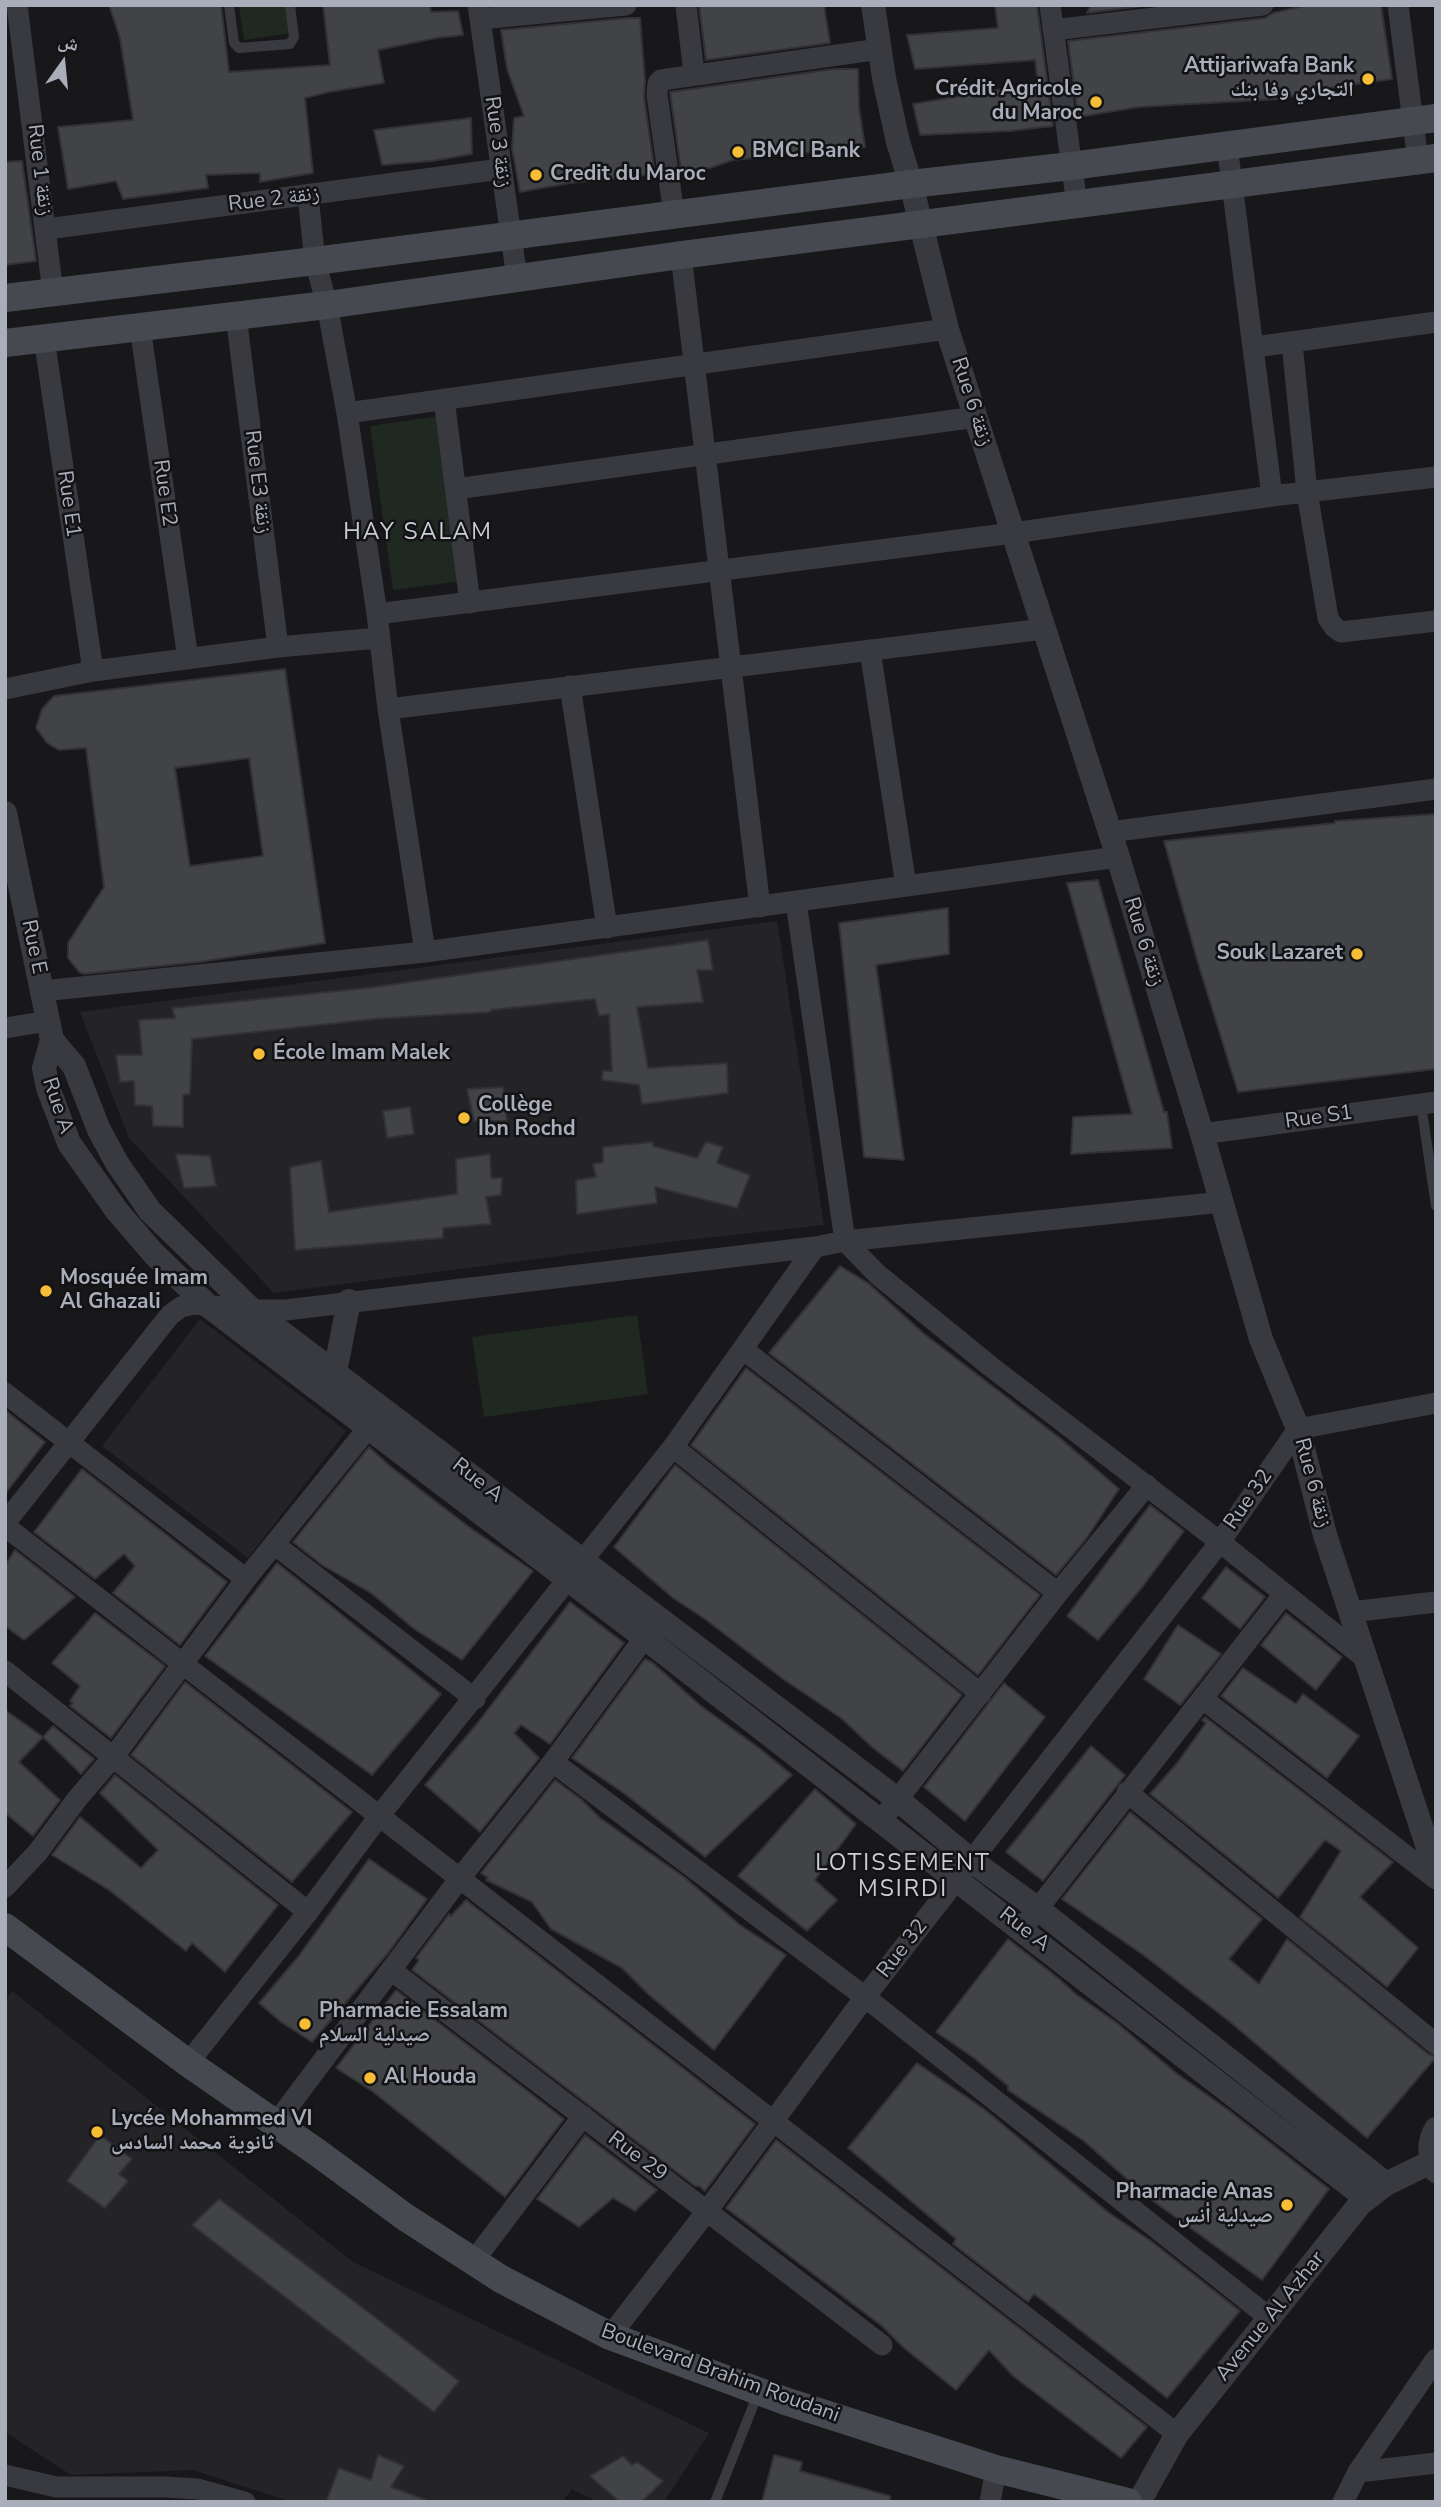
<!DOCTYPE html>
<html>
<head>
<meta charset="utf-8">
<style>
	body { margin:0 }
	#map { position:relative; width:1441px; height:2507px; overflow:hidden; background:#18181a; font-family:"Nunito Sans","Noto Naskh Arabic",sans-serif }
	canvas { display:block }
	.frame { position:absolute; inset:0; border:7px solid #aaaeba; pointer-events:none }
	.north { position:absolute; left:28px; top:28px; width:70px; height:70px; -webkit-text-stroke:5px #131315; paint-order:stroke; rotate:15deg; font-size:19px; font-weight:700; line-height:28px; text-align:center; color:#aaaeba }
	.north::after { content:''; display:block; margin:auto; width:24px; height:32px; background:#aaaeba; clip-path:polygon(50% 0,100% 100%,50% 72%,0 100%) }
</style>
</head>
<body>
<div id="map">
<canvas width="1441" height="2507"></canvas>
<div class="frame"></div>
<div class="north">ش</div>
</div>
<script>
const g = document.querySelector('canvas').getContext('2d');
g.lineJoin = 'round';
function fillPath(path, color) {
  g.fillStyle = color;
  g.fill(path, 'evenodd');
}
function stroke(path, color, width, dash) {
  g.strokeStyle = color;
  g.lineWidth = width;
  g.lineCap = dash ? 'butt' : 'round';
  g.setLineDash(dash || []);
  g.stroke(path);
}
function write(font, color, halo, rows, align = 'center') {
  g.font = font + ' "Nunito Sans","Noto Naskh Arabic",sans-serif';
  g.lineWidth = 5;
  g.setLineDash([]);
  g.textBaseline = 'middle';
  g.strokeStyle = halo;
  g.fillStyle = color;
  for (const [text, x, y, turn = 0] of rows) {
    g.save();
    g.translate(x, y);
    g.rotate((+turn || 0) * Math.PI / 180);
    g.textAlign = isNaN(turn) ? turn : align;
    if (halo) g.strokeText(text, 0, 0);
    g.fillText(text, 0, 0);
    g.restore();
  }
}
fillPath(new Path2D(`
	M777 921 824 1225 668 1242 274 1293 129 1138 80 1012Z
	M200 1319 346 1431 248 1558 102 1446Z
	M12 1991 353 2262 709 2433 664 2502H598L572 2489 562 2502H292L193 2470 71 2475 5 2432V2002Z`), '#242427');
fillPath(new Path2D(`
	M239 5H287L291 33 244 40Z
	M439 416 462 581 393 590 370 426Z
	M637 1315 648 1394 484 1417 472 1337Z`), '#202921');
const building = new Path2D(`
	M109 5H221L229 72 330 65 323 5H430L431 12 458 11 463 35 436 38 378 50 384 83 329 92 305 98 313 173 260 182V173L206 175 208 188 123 199 116 181 68 189 58 127 133 120 120 38Z
	M699 5H824L830 43 706 60Z
	M995 5H1037L1053 126 1010 131 920 135 913 104 1038 83 1035 60 915 69 907 35 998 28Z
	M1091 5H1150L1087 13Z
	M1381 5 1392 79 1335 87 1279 99 1139 107 1078 117 1068 41 1265 18 1273 13 1304 6Z
	M628 18H640L645 81 644 97 655 174 570 183 520 192 512 148 514 118 524 116 507 69 501 30Z
	M834 69H858L859 108 865 147 733 160 710 168 681 170 670 92Z
	M471 118 472 154 432 161 382 165 374 130Z
	M22 161 36 261 5 265V162Z
	M285 669 325 943 199 962 84 974 79 972 68 958V943L104 887 86 748 59 750 47 743 36 728 42 709 54 696ZM249 758 263 856 190 866 175 768Z
	M1436 814V1069L1238 1092 1198 963 1164 841 1335 823V821Z
	M1098 880 1164 1112H1167L1172 1148 1071 1154 1073 1117 1132 1114 1067 883Z
	M948 908 949 954 876 965 904 1160 864 1157 839 923Z
	M708 940 713 970H697L703 1002 637 1007 648 1068 727 1063 728 1093 642 1104 639 1085 602 1080 603 1071H612L609 1014 599 1016 595 999 491 1010V1012L374 1019 192 1039 190 1094 183 1095V1127L153 1126 152 1106 135 1105 134 1081 120 1082 116 1055H142L139 1020 175 1018 172 1008 367 988Z
	M503 1087 507 1121H474L467 1089Z
	M410 1107 414 1134 387 1138 383 1111Z
	M653 1142V1146L697 1158 706 1142 723 1147 717 1163 750 1175 737 1208 655 1187 657 1203 577 1214 576 1180 596 1177 593 1164 603 1162V1147Z
	M176 1154 210 1156 216 1186 184 1188Z
	M490 1154 491 1178H502L501 1195 486 1197 491 1224 443 1228V1238L295 1250 290 1167 321 1161 329 1212 457 1194 456 1159Z
	M840 1266 868 1283 923 1333 1060 1438 1119 1489 1086 1539 1056 1575 769 1353Z
	M746 1368 1040 1595 978 1675 691 1445Z
	M5 1410 45 1442 5 1494Z
	M369 1447 391 1467 469 1527 533 1571 462 1660 413 1628 371 1593 322 1565 293 1542Z
	M675 1465 962 1695 903 1771 872 1747 841 1718 783 1679 705 1619 673 1598 614 1547Z
	M82 1469 227 1582 180 1645 113 1593 135 1566 124 1554 95 1579 34 1532Z
	M1150 1505 1184 1531 1143 1586 1098 1640 1067 1616Z
	M15 1550 75 1597 24 1640 5 1626V1565Z
	M277 1563 441 1694 372 1775 205 1656Z
	M1226 1567 1265 1597 1240 1629 1202 1598Z
	M570 1602 624 1643 550 1744 521 1725 514 1733 539 1758 480 1832 425 1785 476 1725Z
	M95 1613 165 1666 111 1738 70 1706 73 1703 70 1701 80 1686 52 1663Z
	M1286 1613 1342 1657 1316 1690 1261 1645Z
	M1178 1625 1221 1654 1180 1705 1144 1679Z
	M645 1659 653 1663 701 1706 759 1748 792 1775 705 1857 625 1794 572 1758Z
	M1243 1668 1296 1704 1303 1694 1359 1736 1327 1778 1221 1696Z
	M185 1682 352 1812 292 1882 131 1755Z
	M1004 1683 1045 1717 965 1821 924 1787Z
	M5 1710 43 1737 19 1762 60 1800 33 1836 5 1813Z
	M1205 1717 1393 1862 1360 1897 1418 1948 1387 1987 1300 1917 1341 1851 1325 1840 1278 1898 1150 1794 1178 1762 1206 1723 1202 1720Z
	M53 1726 94 1759 81 1774 43 1737Z
	M1091 1746 1125 1775 1043 1881 1006 1852Z
	M115 1775 278 1905 225 1972 192 1943 186 1951 109 1890 52 1855 80 1817 141 1868 158 1850 100 1793Z
	M555 1780 582 1800 600 1818 684 1877 740 1925 786 1955 714 2050 647 1993 622 1968 551 1929 532 1902 486 1880 488 1878 481 1873Z
	M815 1789 856 1824 815 1880 837 1900 807 1931 738 1876Z
	M1130 1812 1262 1919 1229 1959 1259 1984 1287 1939 1428 2054 1436 2057 1367 2138 1229 2021 1142 1954 1062 1899Z
	M369 1859 427 1899 388 1953 312 2042 281 2022 259 2003 298 1957Z
	M466 1900 755 2124 705 2191 699 2186H695L412 1970 419 1960 416 1958 449 1914 451 1916Z
	M1008 1939 1058 1978 1077 1995 1117 2023 1176 2073 1227 2109 1329 2189 1262 2280 1145 2195 1084 2141 1008 2090V2086L974 2058 936 2032Z
	M396 1990 564 2119 505 2197 372 2091 336 2068Z
	M917 2063 984 2109 1109 2213 1151 2241 1240 2311 1167 2398 1034 2294 1028 2302 953 2244 956 2239 848 2148Z
	M100 2135 132 2159 119 2174 128 2181 105 2208 67 2181Z
	M585 2135 657 2190 635 2211 613 2198 579 2227 537 2199Z
	M776 2140 1147 2427 1121 2458 1013 2376 989 2350 956 2390 904 2348 882 2326 726 2208Z
	M219 2199 459 2381 434 2412 192 2225Z
	M378 2455 404 2466 391 2487 426 2500 425 2502H326L339 2468 371 2480Z
	M774 2455 802 2462 800 2471 890 2496V2502H762Z
	M623 2456 632 2465 637 2462 663 2481 641 2502H620L590 2476Z`);
fillPath(building, '#424347');
stroke(building, '#323236', 2);
stroke(new Path2D(`
	M229 5 234 43 239 48 290 44 294 37 290 5
	M1421 1104 1436 1206
	M715 2502 759 2391`), '#393a40', 10);
stroke(new Path2D(`
	M17 5 53 293
	M478 5 517 278
	M686 5 694 74
	M1050 5 1077 205
	M1398 5 1418 161
	M480 19 626 5
	M1053 30 1263 5
	M1227 145 1272 496
	M308 196 315 261 327 305 347 413 377 614 388 709 425 952
	M674 214 657 95 658 83 661 80 880 49
	M47 229 501 169
	M681 255 760 907
	M236 316 278 647
	M140 327 188 659
	M44 338 93 671
	M1292 343 1307 492 1328 618 1334 627 1341 632 1436 621
	M1255 347 1436 322
	M444 399 470 603
	M347 413 947 329
	M456 489 976 417
	M377 614 1013 533 1272 496 1436 477
	M870 650 906 886
	M570 686 607 928
	M5 689 93 671 278 647 379 638
	M388 709 1044 629
	M1110 832 1436 789
	M796 902 845 1241 877 1274 990 1366 1220 1542 1366 1659
	M42 991 425 952 1118 857
	M5 1028 48 1021
	M1202 1134 1436 1102
	M744 1350 1058 1593
	M5 1393 246 1579
	M673 1447 981 1694
	M5 1523 170 1315 181 1307 193 1304 252 1310H286L815 1247 845 1241 1222 1202
	M5 1526 1177 2434
	M274 1544 475 1699
	M1351 1612 1436 1602
	M5 1671 308 1912
	M1203 1699 1436 1879
	M553 1762 865 1997 1271 2319
	M1127 1792 1436 2044
	M887 1813 1058 1593 1147 1485
	M5 1887 38 1852 77 1799 114 1756 246 1579 377 1417
	M1022 1929 1284 1594
	M391 1970 882 2345
	M188 2063 308 1912 380 1815 673 1447 815 1247
	M276 2123 460 1878 553 1762 654 1625
	M473 2262 583 2116
	M610 2336 707 2211 865 1997 1220 1542 1298 1429 1436 1403
	M1358 2472 1436 2463
	M5 2475 56 2487H165L198 2489 245 2502
	M990 2502 996 2469
	M1343 2502 1358 2472 1436 2359`), '#393a40', 21);
stroke(new Path2D(`
	M873 5 884 78 898 142 911 184 947 329 1118 857 1202 1134 1261 1339 1298 1429 1325 1535 1436 1872
	M5 813 52 1040 74 1066 99 1130 117 1163 150 1211 252 1310 897 1799 972 1861 1038 1909 1386 2184
	M52 1040 44 1068 48 1088 69 1143 117 1211 154 1254 207 1305 645 1638 1366 2198
	M335 1372 349 1301
	M1436 2129C1428 2142 1429 2157 1436 2171
	M1139 2502 1177 2434 1360 2204 1386 2184 1431 2162`), '#393a40', 24);
stroke(new Path2D(`
	M5 298 315 261 911 184 1071 166 1436 118
	M5 343 327 305 681 255 1436 158
	M5 1927 188 2063 318 2153 405 2217 501 2279 610 2336 785 2401 996 2469 1128 2502`), '#474950', 28);
for (const [x, y, r, color] of [
	[1368,79,7,"#f7bd34"],
	[1096,102,7,"#f7bd34"],
	[738,152,7,"#f7bd34"],
	[536,175,7,"#f7bd34"],
	[1357,954,7,"#f7bd34"],
	[259,1054,7,"#f7bd34"],
	[464,1118,7,"#f7bd34"],
	[46,1291,7,"#f7bd34"],
	[305,2024,7,"#f7bd34"],
	[370,2078,7,"#f7bd34"],
	[97,2132,7,"#f7bd34"],
	[1287,2205,7,"#f7bd34"]
]) {
  const dot = new Path2D();
  dot.arc(x, y, r, 0, 2 * Math.PI);
  g.fillStyle = color;
  g.fill(dot);
  stroke(dot, '#131315', 2.5);
}
write('bold 21px', '#aaaeba', '#131315', [
	["Attijariwafa Bank",1354,67,"right"],
	["التجاري وفا بنك",1354,91,"right"],
	["Crédit Agricole",1082,90,"right"],
	["du Maroc",1082,114,"right"],
	["BMCI Bank",752,152],
	["Credit du Maroc",550,175],
	["Souk Lazaret",1343,954,"right"],
	["École Imam Malek",273,1054],
	["Collège",478,1106],
	["Ibn Rochd",478,1130],
	["Mosquée Imam",60,1279],
	["Al Ghazali",60,1303],
	["Pharmacie Essalam",319,2012],
	["صيدلية السلام",319,2036],
	["Al Houda",384,2078],
	["Lycée Mohammed VI",111,2120],
	["ثانوية محمد السادس",111,2144],
	["Pharmacie Anas",1273,2193,"right"],
	["صيدلية أنس",1273,2217,"right"]
], 'left');
write('21px', '#aaaeba', '#131315', [
	["Rue 3 زنقة",497,142,82],
	["Rue 1 زنقة",39,170,83],
	["Rue 2 زنقة",274,200,-7],
	["Rue 6 زنقة",971,402,72],
	["Rue E3 زنقة",257,482,83],
	["Rue E2",164,493,82],
	["Rue E1",68,504,82],
	["Rue 6 زنقة",1143,942,73],
	["Rue E",33,947,78],
	["Rue A",57,1106,71],
	["Rue S1",1319,1118,-8],
	["Rue A",477,1481,38],
	["Rue 6 زنقة",1312,1483,75],
	["Rue 32",1249,1500,-55],
	["Rue A",1024,1930,38],
	["Rue 32",903,1949,-52],
	["Rue 29",637,2157,37],
	["Avenue Al Azhar",1271,2317,-51],
	["Boulevard Brahim Roudani",720,2374,20]
]);
g.letterSpacing = '2px';
write('23px', '#cbced6', '#131315', [
	["HAY SALAM",418,533],
	["LOTISSEMENT",903,1864],
	["MSIRDI",903,1890]
]);
g.letterSpacing = '0px';
</script>
</body>
</html>
